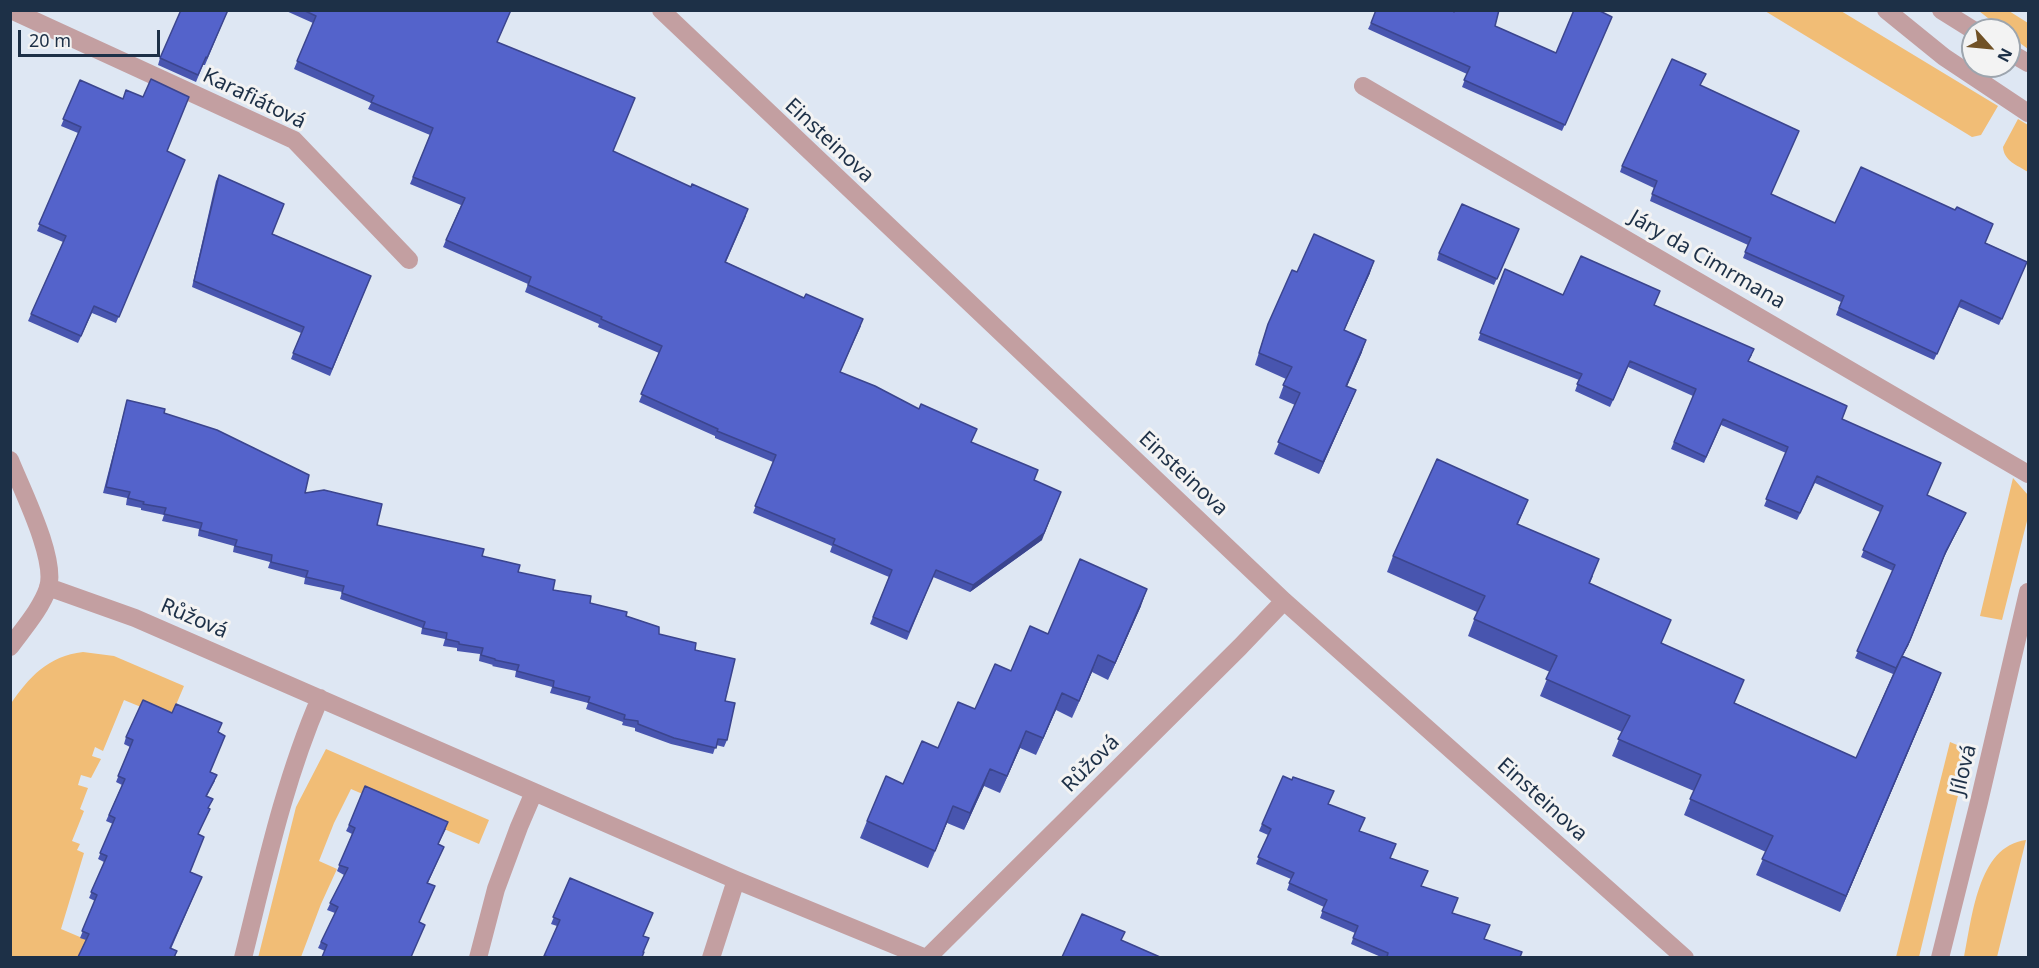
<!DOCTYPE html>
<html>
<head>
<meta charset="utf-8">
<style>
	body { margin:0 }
	#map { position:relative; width:2039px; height:968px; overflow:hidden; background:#dee7f3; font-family:"Noto Sans",sans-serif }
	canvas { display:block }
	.frame { position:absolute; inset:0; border:12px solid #1d3047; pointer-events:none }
	.north { position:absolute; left:1961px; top:18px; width:60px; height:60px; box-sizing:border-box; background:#f3f3f3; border:2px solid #9da5ae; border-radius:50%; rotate:117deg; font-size:16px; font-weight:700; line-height:24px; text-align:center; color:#1d3047 }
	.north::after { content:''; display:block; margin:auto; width:21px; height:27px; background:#705126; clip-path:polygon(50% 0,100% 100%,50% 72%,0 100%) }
	.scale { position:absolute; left:18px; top:30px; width:142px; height:27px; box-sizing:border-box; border:3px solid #1d3047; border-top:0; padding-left:8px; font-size:18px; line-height:21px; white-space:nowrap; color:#1d3047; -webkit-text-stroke:4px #f3f3f3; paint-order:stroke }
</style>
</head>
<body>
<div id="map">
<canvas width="2039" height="968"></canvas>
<div class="frame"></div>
<div class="north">N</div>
<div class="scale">20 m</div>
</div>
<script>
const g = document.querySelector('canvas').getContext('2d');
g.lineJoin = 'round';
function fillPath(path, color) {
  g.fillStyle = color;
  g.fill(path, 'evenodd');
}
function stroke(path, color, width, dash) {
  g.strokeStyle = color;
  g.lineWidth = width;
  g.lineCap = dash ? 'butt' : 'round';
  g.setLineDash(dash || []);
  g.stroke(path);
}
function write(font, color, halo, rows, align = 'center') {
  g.font = font + ' "Noto Sans",sans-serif';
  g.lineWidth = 6;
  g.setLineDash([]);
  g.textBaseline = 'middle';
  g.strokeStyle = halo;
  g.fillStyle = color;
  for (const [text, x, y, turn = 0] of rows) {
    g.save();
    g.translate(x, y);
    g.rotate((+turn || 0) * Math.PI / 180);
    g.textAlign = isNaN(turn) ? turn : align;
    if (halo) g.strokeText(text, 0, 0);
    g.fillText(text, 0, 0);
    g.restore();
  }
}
fillPath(new Path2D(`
	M1765 11H1841L1998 106 1981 135 1972 137Z
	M1979 11H2009L2028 23V49L2009 35V30H2003Z
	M2018 119 2028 125V172C2017 165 2004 161 2003 147Z
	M2013 478 2028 495V517L2002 620 1980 616Z
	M83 652 114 656 184 686 170 719 124 700 103 751 95 747 92 756 101 759 91 778 81 775 78 785 88 788 80 809 84 811 72 841 80 844 77 850 84 853 61 929 87 940 79 957 11 958 10 705C29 677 48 656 83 652Z
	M1950 742 1969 750 1919 957H1896Z
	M326 749 489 820 479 844 351 789 334 823 319 861 337 869 321 904 301 957 258 958 296 807Z
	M2026 840 1997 957H1964C1972 920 1977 846 2026 840Z`), '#f1bd76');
stroke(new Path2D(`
	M11 10 294 140 409 260
	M661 10 1284 601 1685 958
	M1886 10 1944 57 2028 113
	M1941 10 1973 30
	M2009 52 2028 63
	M1363 86 2028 474
	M10 460C22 490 57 559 48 588 41 609 23 629 10 647
	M48 587 135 618 736 880 926 958
	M243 958C265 870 284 781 320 698
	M478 958 496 889 519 827 534 792
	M711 958 736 880
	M927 958 1240 647 1284 601
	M1940 958 1979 802 2028 592`), '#c39fa1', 18);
fillPath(new Path2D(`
	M228 10 205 65H203L196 82 158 65 160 58Z
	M284 10H511L497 42 613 152 746 216 726 262 861 326 840 372 971 442 1034 480 1042 540 970 592 933 577 907 640 870 624 889 577 830 552 832 546 753 513 773 462 715 438V436L639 402 659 353 598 327 599 324 525 292 528 284 443 247 461 205 410 184 430 135 368 109 371 103 294 69 313 23Z
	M1612 17 1562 131 1462 87 1467 74 1368 29 1371 23 1495 26 1556 53Z
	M80 80 167 152 182 166 116 323 92 313 78 343 28 321 63 242 37 231 78 133 61 126Z
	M1701 86 1771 194 1835 223 1986 243 2027 262 1999 325 1959 307 1934 360 1836 315 1841 302 1743 258 1748 245 1650 201 1654 188 1620 172 1622 166Z
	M219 175 272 234 371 276 330 376 291 359 301 333 192 287 216 181Z
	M1519 229 1494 285 1437 260 1439 253Z
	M1505 269 1563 295 1655 305 1752 355 1748 362 1842 419 1927 495 1963 519 1944 557 1908 646 1902 656 1935 689 1840 912 1756 875 1766 852 1684 815 1694 791 1612 756 1622 732 1540 696 1550 672 1468 636 1477 612 1387 572 1393 556 1528 500 1518 524 1593 576 1590 583 1735 703 1856 758 1893 674 1855 658 1893 571 1861 557 1880 512 1815 483 1797 520 1764 506 1786 453 1721 425 1704 463 1671 449 1693 396 1628 367 1610 407 1575 391 1579 380 1478 340Z
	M1297 272 1370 273 1344 330 1362 352 1347 386 1351 402 1319 474 1274 454 1295 405 1279 398 1286 379 1255 365 1268 324Z
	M127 400 164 413 305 493 377 525 482 556 518 572 553 590 626 616 659 634 695 650 725 701 727 740 724 747 716 745 713 754 671 744 635 731V728L622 725 623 722 586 709 588 703 550 693 552 687 515 677 516 671 492 666 493 665 479 661 480 654 457 651V648L443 646 445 639 421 634 422 628 340 599 342 592 304 584 305 578 268 568 270 562 233 552 234 546 198 536 199 529 162 521 164 515 141 510V508L126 505 127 498 103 493Z
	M1141 606 1108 680 1092 672 1072 718 1056 710 1036 755 1020 748 1000 793 984 786 964 830 947 823 928 868 860 838 867 821 938 748 1011 671 1048 634Z
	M218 733 210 772 215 781 207 796 209 809H210L198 834 190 872 202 877 171 949 177 951 175 957H78L86 940 80 938 95 901 89 898 104 862 98 859 113 824 106 821 122 785 116 782 130 747 124 744 126 737Z
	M1328 805 1452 913 1484 939 1520 957H1381L1351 944 1355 933 1320 918 1324 907 1287 890 1291 879 1256 864 1268 835 1259 831 1262 824Z
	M349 825 446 829 438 845 444 847 428 883 435 886 419 922 325 951 318 948 335 913 327 910 344 875 337 871 352 834 346 831Z
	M570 878 643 936 642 957H544L557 926 551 924Z`), '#4855af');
fillPath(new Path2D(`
	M1374 261 1370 273 1339 342 1344 330Z
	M1366 340 1362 352 1342 398 1346 386Z
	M1356 390 1351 402 1319 474 1323 462Z
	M1061 492 1042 540 970 592 973 585Z
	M1966 513 1944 557 1908 646 1893 674 1946 551Z
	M1147 589 1141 606 1108 680 1115 663Z
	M1098 655 1092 672 1072 718 1079 701Z
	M1941 673 1935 689 1840 912 1846 896Z
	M1062 693 1056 710 1036 755 1043 738Z
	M1026 731 1020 748 1000 793 1007 776Z
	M990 769 984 786 964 830 970 813Z
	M953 806 947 823 928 868 935 851Z`), '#3b458e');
const building = new Path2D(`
	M181 10H228L207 58 206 57 198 75 160 58Z
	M303 10H511L497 42 635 98 613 151 691 187 692 184 748 209 725 262 804 298 806 294 863 319 840 372 875 386 919 409 921 404 977 429 971 442 1038 470 1034 480 1061 492 1044 533 973 585 936 570 909 632 873 617 892 570 833 544 835 539 755 506 776 455 717 431 718 429 641 394 662 346 601 319 602 317 528 285 531 277 446 240 465 198 413 177 433 128 371 102 374 96 297 61 316 16Z
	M1376 10H1451L1454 12 1455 10H1499L1495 26 1556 53 1574 10H1598L1612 17 1565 125 1464 80 1470 67 1371 23Z
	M1672 59 1706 74 1700 85 1799 131 1771 194 1835 223 1861 167 1955 210 1957 207 1993 224 1985 243 2027 262 2002 319 1961 300 1937 354 1839 308 1844 296 1745 252 1751 238 1652 194 1657 181 1622 166Z
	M151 79 189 97 167 151 185 160 119 317 94 306 81 336 31 314 66 236 39 224 81 127 63 119 80 80 123 99 126 90 143 97Z
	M219 175 284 204 272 234 371 276 332 369 293 353 304 327 194 281Z
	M1462 204 1519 229 1497 279 1439 253Z
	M1314 234 1374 261 1344 330 1366 340 1346 386 1356 390 1323 462 1278 442 1300 393 1283 385 1292 367 1259 353 1268 324 1292 270 1297 272Z
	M1581 256 1660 291 1654 305 1754 349 1748 361 1847 406 1842 419 1941 463 1927 495 1966 513 1946 551 1910 640 1896 668 1857 651 1895 565 1863 550 1883 506 1817 476 1800 513 1766 499 1788 447 1723 419 1706 457 1674 442 1696 389 1630 361 1613 400 1577 384 1582 374 1480 333 1505 269 1563 295Z
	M127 400 165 409 164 413 217 430 309 475 305 493 324 490 382 504 377 525 484 549 482 556 520 565 518 572 555 580 553 590 591 596 590 603 627 612 626 616 659 627V634L696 643 695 650 735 659 725 701 735 703 727 740 718 739 716 748 674 738 638 724V721L624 719 625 715 588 702 590 697 553 687 554 681 517 671 519 665 495 660V659L481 655 483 648 459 644V642L446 639 447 633 423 628 425 622 342 593 344 586 306 577 308 571 271 562 272 555 235 546 237 540 200 530 202 523 164 514 166 508 143 504 144 502 128 498 130 492 106 487Z
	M1437 459 1528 500 1517 524 1599 559 1589 583 1671 620 1661 643 1744 680 1734 703 1856 758 1902 656 1941 673 1846 896 1762 859 1773 836 1690 799 1701 775 1618 739 1630 716 1546 679 1557 656 1474 619 1485 596 1393 556Z
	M1080 559 1147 589 1115 663 1098 655 1079 701 1062 693 1043 738 1026 731 1007 776 990 769 970 813 953 806 935 851 867 821 886 776 903 784 922 741 938 748 958 702 975 709 995 664 1011 671 1030 626 1048 634Z
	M143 700 172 713 176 704 222 723 218 732 225 736 210 772 217 775 206 796 213 799 208 808 210 809 198 834 204 837 190 872 202 877 170 948 177 951 174 957H78L89 934 82 931 97 895 91 892 107 856 100 853 115 818 109 815 125 779 118 776 133 740 126 737Z
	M1283 776 1292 780 1293 777 1334 791 1328 804 1365 818 1359 831 1396 844 1390 858 1428 871 1421 886 1458 898 1452 913 1490 925 1484 939 1522 952 1520 957H1387L1388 953 1353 938 1358 926 1322 911 1327 900 1289 883 1294 873 1258 857 1271 829 1262 824Z
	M365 786 448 822 438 844 444 847 427 883 435 886 419 922 425 925 411 957H322L327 945 321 942 338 907 330 903 348 868 339 865 355 828 349 825Z
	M570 878 653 913 643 936 649 938 643 952H644L642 957H549L544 956 560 920 553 917Z
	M1082 914 1125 932 1121 940 1160 957H1062Z`);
fillPath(building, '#5463cb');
stroke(building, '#3b458e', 1.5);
write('21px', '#1d3047', '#f3f3f3', [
	["Karafiátová",254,99,26],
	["Einsteinova",829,141,43],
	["Járy da Cimrmana",1707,260,30],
	["Einsteinova",1183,474,43],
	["Růžová",194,619,23],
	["Růžová",1091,764,-45],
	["Jílová",1964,770,-76],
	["Einsteinova",1542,800,42]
]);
</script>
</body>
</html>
